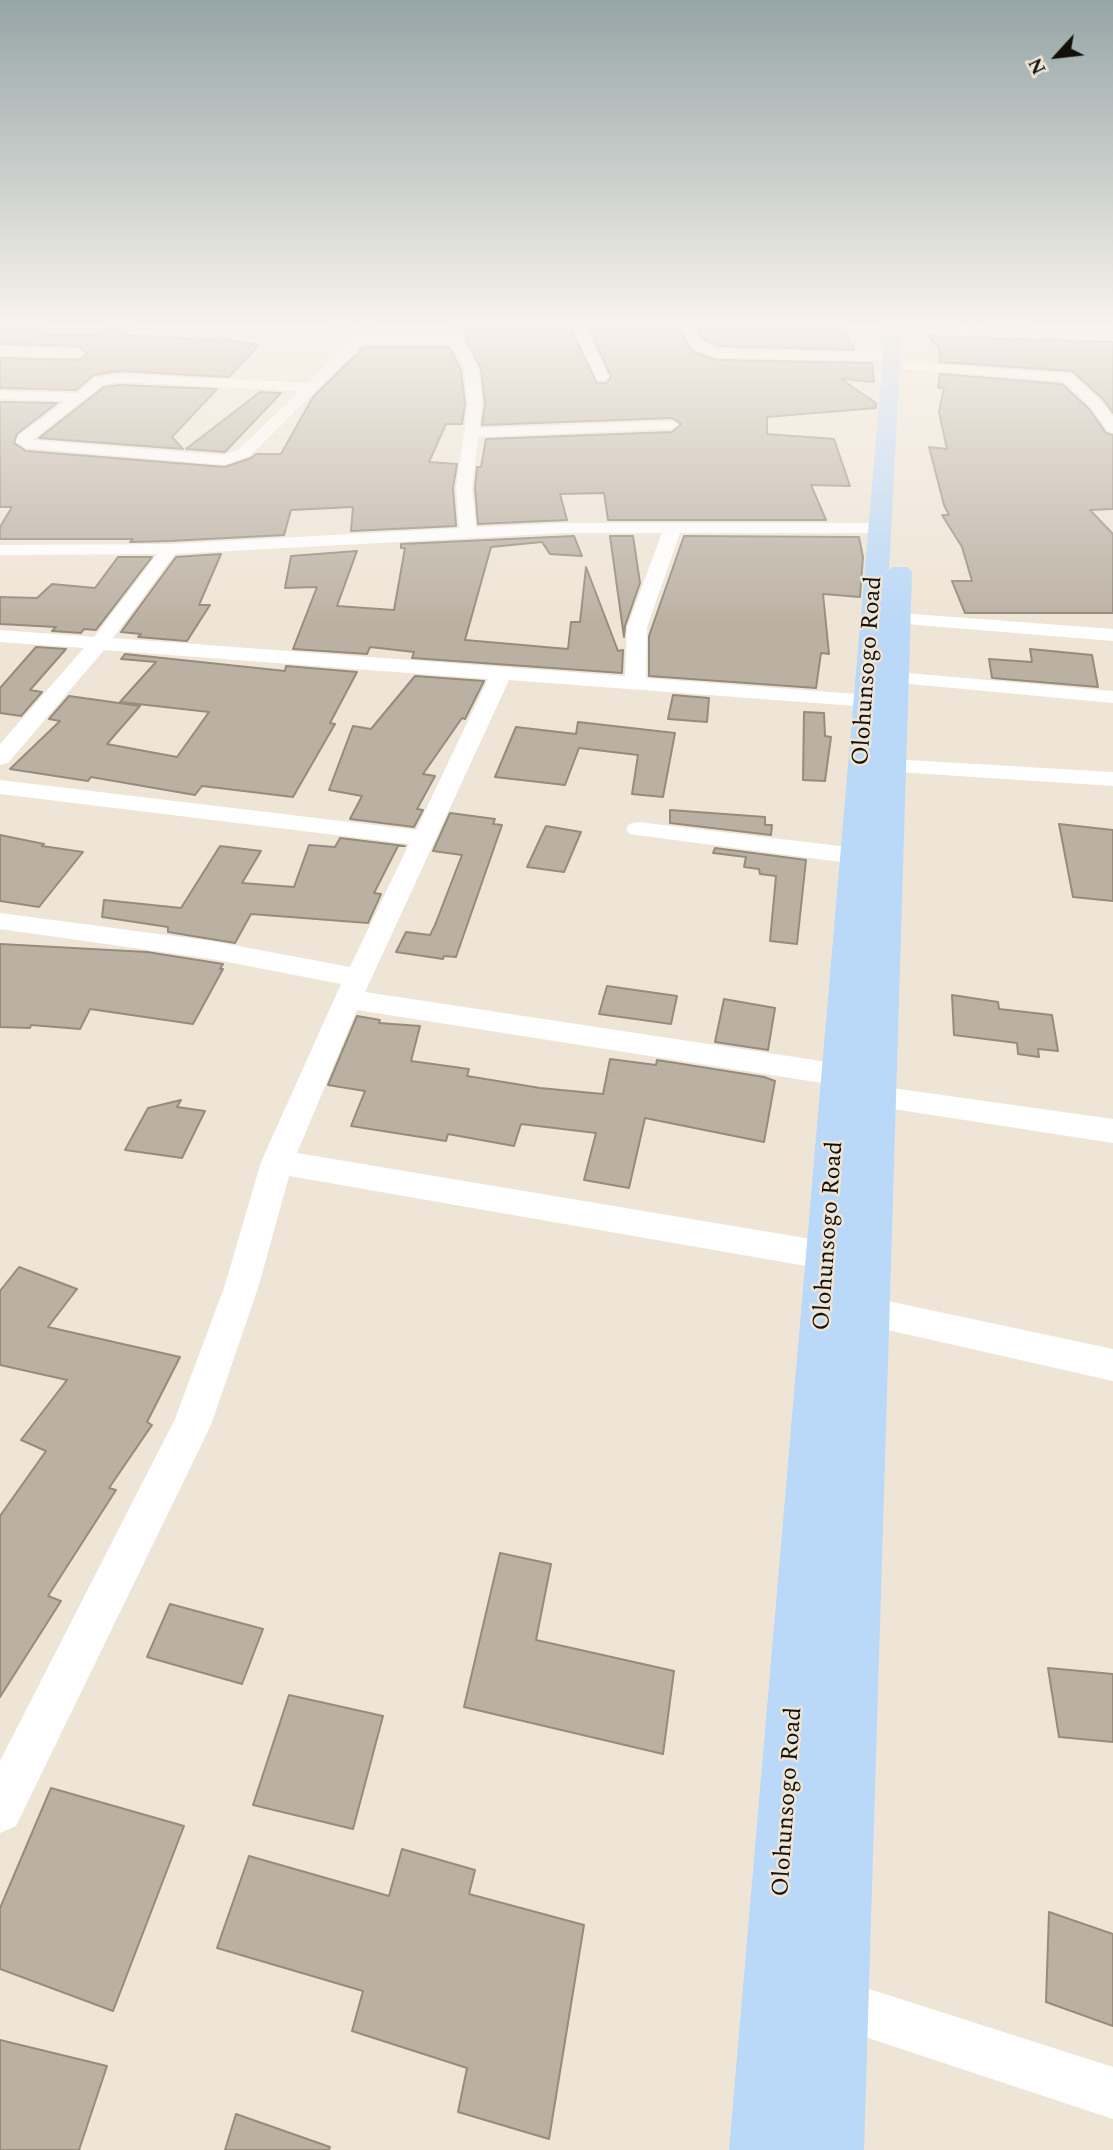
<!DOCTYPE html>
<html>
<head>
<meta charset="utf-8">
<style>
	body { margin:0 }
	#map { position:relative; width:1113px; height:2150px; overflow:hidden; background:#efe5d6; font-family:Spectral,serif }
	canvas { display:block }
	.north { position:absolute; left:1022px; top:21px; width:70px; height:70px; -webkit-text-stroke:5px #efe5d6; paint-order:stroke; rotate:243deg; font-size:19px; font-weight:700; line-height:28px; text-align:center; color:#130f0a }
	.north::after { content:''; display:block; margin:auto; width:24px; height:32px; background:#130f0a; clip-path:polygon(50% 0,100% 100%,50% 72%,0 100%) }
</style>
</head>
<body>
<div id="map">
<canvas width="1113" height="2150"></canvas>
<div class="north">N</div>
</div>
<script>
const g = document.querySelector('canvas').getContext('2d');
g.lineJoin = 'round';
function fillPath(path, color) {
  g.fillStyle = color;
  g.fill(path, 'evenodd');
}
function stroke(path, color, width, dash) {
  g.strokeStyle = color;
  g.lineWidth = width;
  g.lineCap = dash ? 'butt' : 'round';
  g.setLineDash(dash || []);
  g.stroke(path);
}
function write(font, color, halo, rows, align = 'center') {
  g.font = font + ' Spectral,serif';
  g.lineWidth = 5;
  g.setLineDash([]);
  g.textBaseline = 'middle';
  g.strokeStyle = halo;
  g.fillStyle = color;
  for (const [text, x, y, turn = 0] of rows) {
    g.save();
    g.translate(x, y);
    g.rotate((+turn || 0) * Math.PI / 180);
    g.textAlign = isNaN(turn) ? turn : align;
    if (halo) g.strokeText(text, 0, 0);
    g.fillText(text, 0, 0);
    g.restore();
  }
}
const building = new Path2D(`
	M0 323H50L40 334H100L109 323H134L125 335 211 340 214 338 259 345 229 377 120 371 94 375 76 390 0 388V358L78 360 87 354 78 346 0 344Z
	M464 323H568L597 383H607L611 376 586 323 618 324 622 329 677 325 692 351 717 360 872 363 874 382 841 379 876 403V408L767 417V434L834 439 850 486 811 485 826 520H608L604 493 560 494 567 520 478 524 475 488 477 467H481L486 439 672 432 681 424 672 418 482 425 485 404 481 369 466 339Z
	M694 323H835V325L843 326 854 350 718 346 702 339Z
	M932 323H1026L1030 327 933 323Z
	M928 336 1113 342V413L1103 399 1072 371 940 362 939 349Z
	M364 347H449L461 370 465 404 462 424H446L429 462 457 464 453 488 456 526 351 531 353 507 291 510 284 535 170 541 130 542 133 539H0V527L12 507H0V402L57 403 17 434 14 443 26 451 225 467 251 458 256 454H281L313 397Z
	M940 374 1062 384 1089 409 1106 433 1113 435V509L1090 510 1113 534V613H965L952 581H972L962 547 942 515H949L944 505 929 447 947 449 939 412 944 388H938Z
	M120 385 217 389 172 437 183 449 39 438 104 387Z
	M260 392 281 393 225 452 186 449Z
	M574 536 582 556 550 554 542 542 491 547 465 640 568 649 571 622H580L586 567 618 651 623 650 622 673 412 658 414 652 370 647 367 654 293 649 317 587 285 588 291 556 357 551 337 606 394 610 405 548H401V544Z
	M610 536H633L640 583 625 626 624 637Z
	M684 536 859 537 863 557 860 597 823 594 829 654 821 653 816 688 649 676V636Z
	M221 554 199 605H210L187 641 138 637 141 634 121 632 176 557Z
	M118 557H152L96 630 84 629 81 633 52 631 56 627 0 624V597L37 598 52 584 95 588Z
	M36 647 66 649 30 690 42 692 21 716 0 713V688Z
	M1030 649 1092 655 1098 687 992 678 989 659 1032 662Z
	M125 654 285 671 286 666 357 672 330 723 335 724 293 797 202 786 195 795 91 777 88 781 10 769 60 721 49 719 69 696 140 706 107 744 177 757 209 712 120 702 156 662 121 659Z
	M415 676 484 681 465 719 462 718 423 774 435 776 417 809 423 810 414 827 350 819 362 796 329 790 353 726 371 729Z
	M673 695 709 698 707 722 668 719Z
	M804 712 824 713 825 736 831 737 825 781 803 780Z
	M578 722 675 733 663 797 632 794 638 755 579 748 565 785 495 777 516 727 576 734Z
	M670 810 765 817V825H772L771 835 670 823Z
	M450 813 495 819 493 824 502 825 456 957 444 956 443 959 396 952 406 932 430 935 435 925 462 855 433 851Z
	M1059 824 1113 830V901L1073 897Z
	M546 826 581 832 564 872 527 867Z
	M0 835 44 844 42 846 83 852 39 907 0 901Z
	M340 838 405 846H398L374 893 381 894 368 923 251 914 235 943 168 932V927L102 917 104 900 181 908 220 846 261 851 242 883 294 887 309 845 335 847Z
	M715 848 806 860 797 944 770 941 776 876 760 874 759 869 744 867 746 857 713 853Z
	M0 944 147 952 223 964 220 969H223L193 1024 90 1009 80 1029 31 1025 30 1028 0 1027Z
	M607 986 677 996 671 1024 599 1014Z
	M952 995 998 1002 999 1009 1052 1015 1058 1051 1038 1049 1039 1057 1018 1054 1017 1043 954 1035Z
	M724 999 775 1008 768 1050 715 1042Z
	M357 1016 380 1020 379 1023 420 1026 411 1061 469 1069 467 1076 540 1088 603 1094 610 1059 656 1065 657 1060 764 1077 775 1081 764 1142 645 1118 629 1188 584 1180 596 1133 521 1124 514 1146 448 1134 446 1141 351 1126 365 1091 328 1085Z
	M181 1100 177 1107 205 1111 182 1158 125 1150 148 1108Z
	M19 1267 77 1289 48 1327 180 1357 147 1422 152 1425 109 1488 116 1490 48 1596 61 1601 0 1697V1516L46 1451 21 1440 67 1380 0 1365V1291Z
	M500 1553 551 1564 536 1640 674 1671 663 1754 464 1707Z
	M170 1604 263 1629 242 1684 147 1657Z
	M1048 1668 1113 1674V1742L1059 1737Z
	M289 1695 383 1716 353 1829 253 1805Z
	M51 1788 184 1826 113 2011 0 1969V1908Z
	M402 1849 475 1870 469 1894 584 1925 549 2139 458 2112 467 2068 352 2031 363 1991 217 1948 249 1856 389 1896Z
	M1049 1912 1113 1934V2026L1046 2002Z
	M0 2040 107 2066 79 2150H0Z
	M236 2114 330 2147 329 2150H225Z`);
fillPath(building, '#bbb1a3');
stroke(building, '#958c7e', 2);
fillPath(new Path2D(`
	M325 323H383L371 336H449V323H461L463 340 478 369 482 404 479 428 672 421 679 425 672 429 478 437 472 488 476 527 564 523H878L887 528 878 533H680L647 627 646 678 869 695 877 696 880 701 877 706 869 707 509 680 365 992 841 1064 852 1067 856 1075 852 1083 841 1086 357 1010 297 1153 829 1242 841 1246 846 1256 841 1266 829 1270 289 1176 259 1285 211 1425 16 1826 0 1833V1761L175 1419 225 1285 261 1162 341 984 212 959 0 929V913L212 941 350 967 409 844 0 794V780L416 830 488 679 104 650 8 763 0 765V744L84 648 0 642V630L94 637 157 554 0 555V545L170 544 459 528 456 488 468 404 464 369 451 344H363L250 456 224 465 26 448 16 442 19 435 65 401 0 399V391L77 393 94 378 120 374 308 383 364 328 331 327ZM120 382 300 391 238 450 223 455 32 440 103 385ZM564 533H662L627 627 625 676 113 638 175 554Z
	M571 323H583L609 377 607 380H597L595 377Z
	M679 323H691L700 341 717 349 892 353 899 357 892 361 717 357 694 350Z
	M908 325 1039 330 1045 334 1039 338 903 332V326Z
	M0 347 78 349 85 353 78 357 0 355Z
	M909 362 1072 374 1101 401 1113 417V433L1108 431 1091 407 1063 381 904 369V363Z
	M900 613 1113 629V641L893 623 890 619 893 615Z
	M896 672 1113 691V703L889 682 886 678 889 674Z
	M890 759 1113 772V786L882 771 879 766 882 761Z
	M638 822 856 848 865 851 868 856 865 861 856 864 629 834 626 829 629 824Z
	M878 1086 1113 1119V1143L867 1105 863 1097 867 1089Z
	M869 1297 1113 1349V1381L857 1323 851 1312 857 1301Z
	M838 1979 1113 2067V2119L820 2022 813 2004 820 1986Z`), '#fff');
fillPath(new Path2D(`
	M886 323H902L889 571 892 567H908L912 572 864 2150H729Z`), '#bad8f8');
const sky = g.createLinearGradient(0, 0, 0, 624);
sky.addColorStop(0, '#96a5a6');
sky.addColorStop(0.52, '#f8f3ed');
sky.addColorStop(1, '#f8f3ed00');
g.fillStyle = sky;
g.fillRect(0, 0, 1113, 624);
write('24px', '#130f0a', '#efe5d6', [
	["Olohunsogo Road",869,671,-86],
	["Olohunsogo Road",830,1236,-86],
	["Olohunsogo Road",789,1802,-86]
]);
</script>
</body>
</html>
